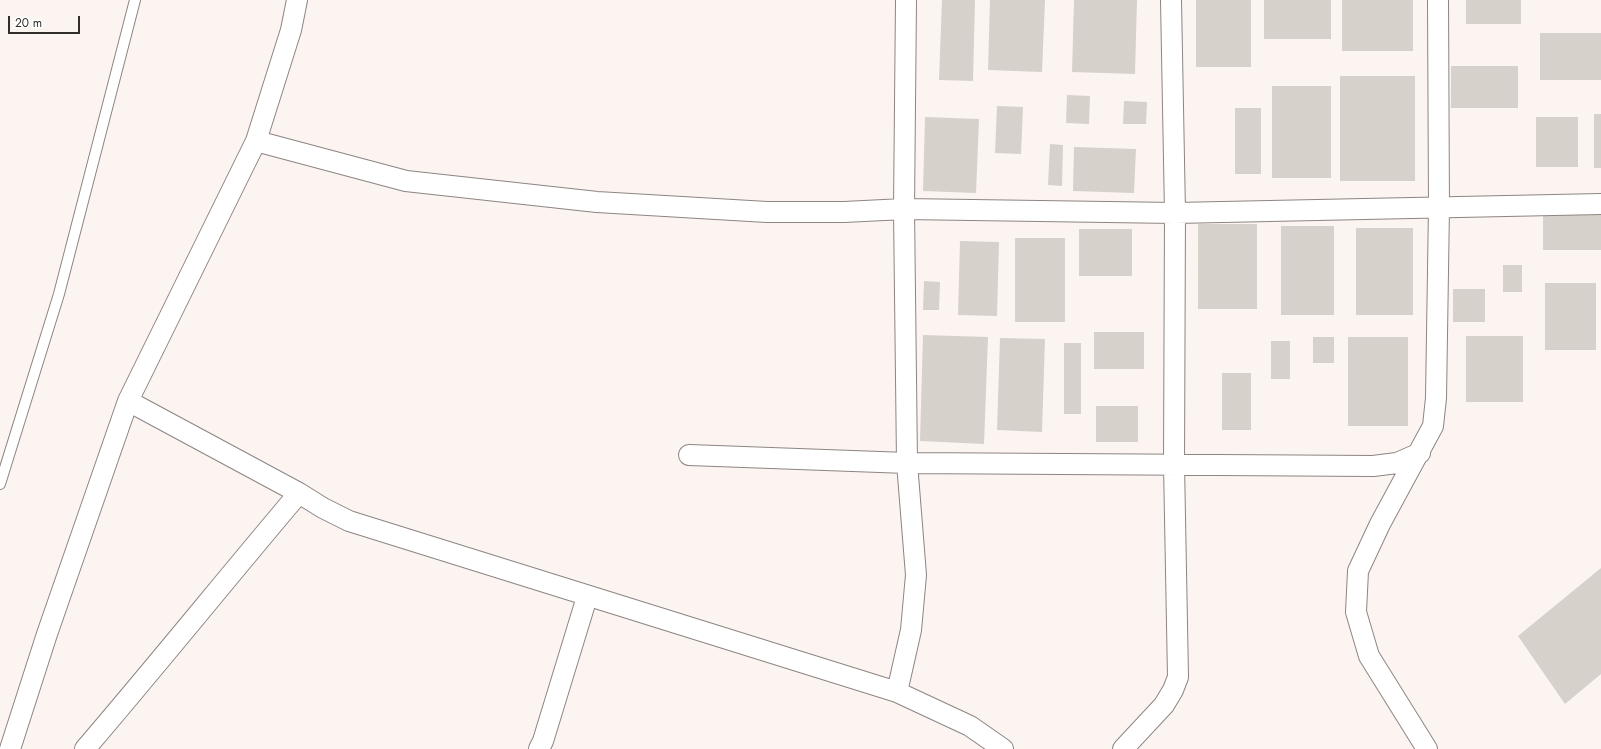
<!DOCTYPE html>
<html>
<head>
<meta charset="utf-8">
<style>
	body { margin:0 }
	#map { position:relative; width:1601px; height:749px; overflow:hidden; background:#fcf4f0; font-family:Jost,sans-serif }
	canvas { display:block }
	.scale { position:absolute; left:8px; top:16px; width:72px; height:18px; box-sizing:border-box; border:2px solid #302d2b; border-top:0; padding-left:5px; font-size:12px; line-height:14px; white-space:nowrap; color:#302d2b; -webkit-text-stroke:3px #fff; paint-order:stroke }
</style>
</head>
<body>
<div id="map">
<canvas width="1601" height="749"></canvas>
<div class="scale">20 m</div>
</div>
<script>
const g = document.querySelector('canvas').getContext('2d');
g.lineJoin = 'round';
function fillPath(path, color) {
  g.fillStyle = color;
  g.fill(path, 'evenodd');
}
function stroke(path, color, width, dash) {
  g.strokeStyle = color;
  g.lineWidth = width;
  g.lineCap = dash ? 'butt' : 'round';
  g.setLineDash(dash || []);
  g.stroke(path);
}
fillPath(new Path2D(`
	M942 0H975L973 81 939 80Z
	M990 0H1045L1042 72 988 70Z
	M1074 0H1137L1135 74 1072 72Z
	M1196 0H1251V67H1196Z
	M1264 0H1331V39H1264Z
	M1342 0H1413V51H1342Z
	M1466 0H1521V24H1466Z
	M1540 33H1601V80H1540Z
	M1451 66H1518V108H1451Z
	M1340 76H1415V181H1340Z
	M1272 86H1331V178H1272Z
	M1067 95 1090 96 1089 124 1066 123Z
	M1124 101 1147 102 1146 124H1123Z
	M997 106 1023 107 1021 154 995 153Z
	M1235 108H1261V174H1235Z
	M1594 114H1601V168H1594Z
	M925 117 979 119 976 193 923 191Z
	M1536 117H1578V167H1536Z
	M1050 144 1063 145 1062 186 1048 185Z
	M1074 147 1136 149 1134 193 1073 191Z
	M1543 213H1601V250H1543Z
	M1198 224H1257V309H1198Z
	M1281 226H1334V315H1281Z
	M1356 228H1413V315H1356Z
	M1079 229H1132V276H1079Z
	M1015 238H1065V322H1015Z
	M960 241 999 242 997 316 958 315Z
	M1503 265H1522V292H1503Z
	M924 281 940 282 939 310H923Z
	M1545 283H1596V350H1545Z
	M1453 289H1485V322H1453Z
	M1094 332H1144V369H1094Z
	M923 335 988 337 984 444 920 441Z
	M1466 336H1523V402H1466Z
	M1313 337H1334V363H1313Z
	M1348 337H1408V426H1348Z
	M1000 338 1045 339 1042 432 997 430Z
	M1271 341H1290V379H1271Z
	M1064 343H1081V414H1064Z
	M1222 373H1251V430H1222Z
	M1096 406H1138V442H1096Z
	M1601 568V674L1565 704 1518 636Z`), '#d6d1cb');
const lane = new Path2D(`
	M0 484 59 294 135 0`);
const street = new Path2D(`
	M256 141 406 181 597 202 767 212H844L904 209 1175 213 1601 204
	M128 401 299 493 323 508 349 521 897 692 970 726 1003 749
	M689 455 907 463 1373 466 1397 463 1420 453
	M897 692 911 630 916 575 907 463 904 209 906 0
	M10 749 47 634 128 401 256 141 291 30 297 0
	M85 749C157 665 227 578 299 493
	M539 749 543 741 587 597
	M1123 749 1164 705 1173 690 1178 677 1174 464 1175 213 1171 0
	M1427 749 1369 656 1356 612 1358 571 1380 524 1433 426 1436 398 1439 207 1438 0`);
stroke(lane, '#8d8582', 12);
stroke(street, '#8d8582', 22);
stroke(lane, '#fff', 10);
stroke(street, '#fff', 20);
</script>
</body>
</html>
